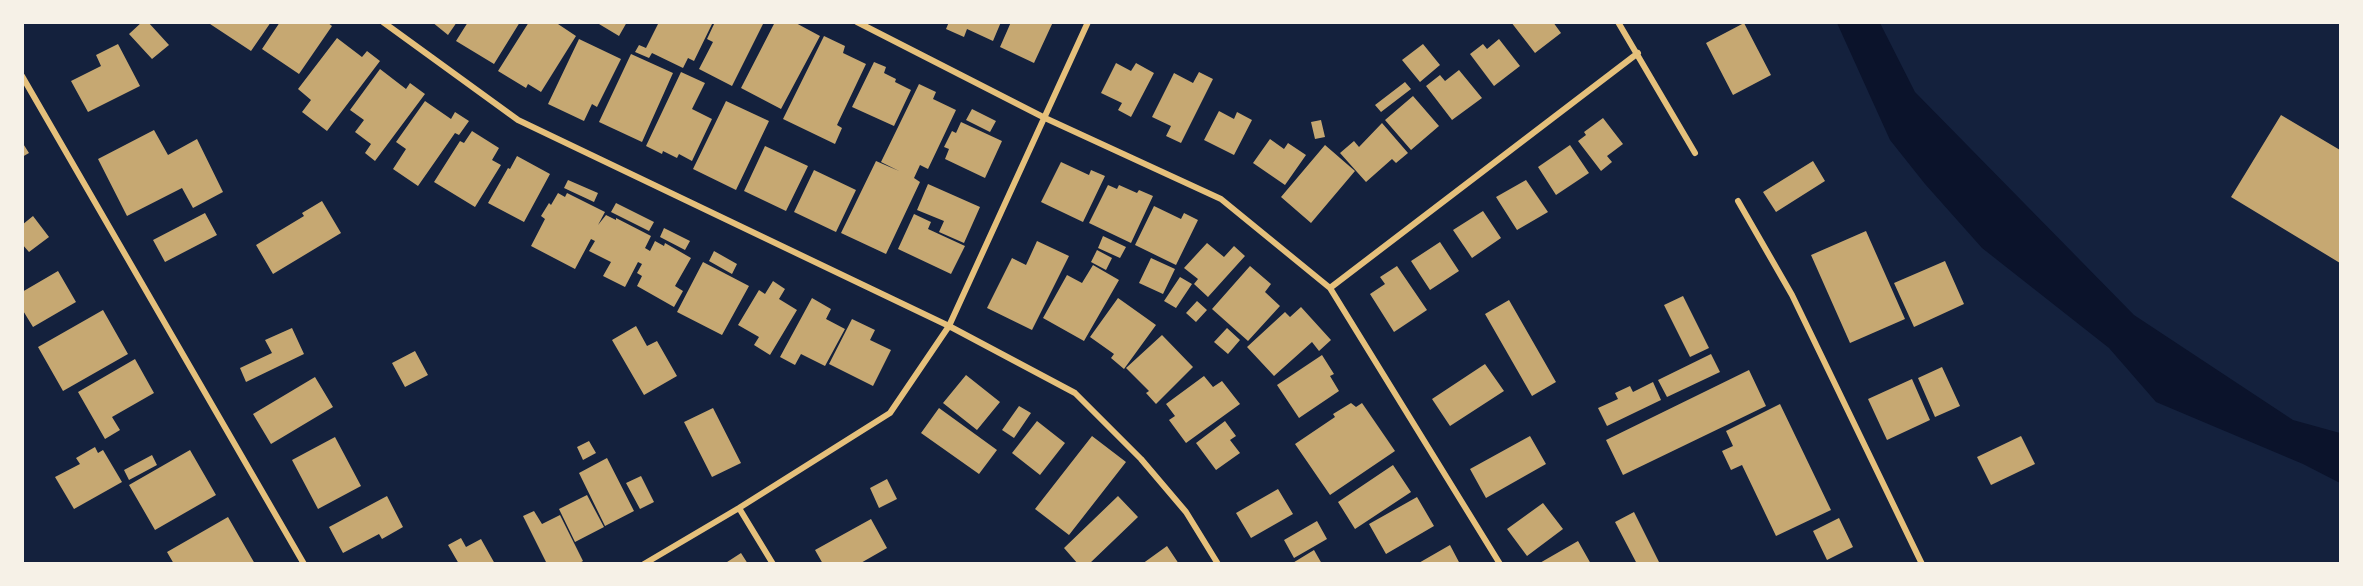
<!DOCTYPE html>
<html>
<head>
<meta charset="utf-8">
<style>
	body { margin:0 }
	#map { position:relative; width:2363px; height:586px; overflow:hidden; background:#14213d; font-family:"Alegreya Sans",sans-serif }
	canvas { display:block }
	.frame { position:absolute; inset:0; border:24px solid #f6f1e7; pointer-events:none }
</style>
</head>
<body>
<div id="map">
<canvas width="2363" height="586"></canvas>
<div class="frame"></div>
</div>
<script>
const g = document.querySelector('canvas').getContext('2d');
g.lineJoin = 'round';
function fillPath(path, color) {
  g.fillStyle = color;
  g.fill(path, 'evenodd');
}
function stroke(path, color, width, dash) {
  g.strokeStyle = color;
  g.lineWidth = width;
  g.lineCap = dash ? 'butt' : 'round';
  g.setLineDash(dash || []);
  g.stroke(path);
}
fillPath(new Path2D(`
	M1837 23H1880L1915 92 2134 315 2293 420 2340 433V483L2303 464 2156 402 2109 348 1982 248 1925 184 1890 140Z`), '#0b132b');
fillPath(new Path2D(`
	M142 22H148L169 45 152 59 129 34Z
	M207 22H271L251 51Z
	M280 22H327L332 26 299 74 262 49Z
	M432 22H457L448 35Z
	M468 22H520L494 64 456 41Z
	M529 22H555L576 36 541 92 528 84 526 88 498 71Z
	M600 22H627L619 36 599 24Z
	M659 22H713L694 61 688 58 683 68 652 53 649 58 635 52 639 45 646 48Z
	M715 22H764L732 86 699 69 713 42 707 39Z
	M775 22H794L820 36 781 109 741 88Z
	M949 22H1001L993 41 967 29 964 37 946 29Z
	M1011 22H1053L1034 63 1000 47Z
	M1511 22H1553L1561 33 1535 53Z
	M1744 23 1771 75 1733 95 1706 43Z
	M824 36 845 46 843 53 866 64 837 125 842 128 835 144 783 119Z
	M337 38 362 57 367 51 380 61 327 131 302 112 311 100 298 89Z
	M579 39 621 59 597 107 592 104 584 121 548 104Z
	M1499 39 1520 66 1494 86 1470 54 1483 44 1487 49Z
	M118 44 140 86 88 112 71 81 101 66 96 55Z
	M1423 44 1440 65 1420 82 1402 60Z
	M631 54 673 73 642 142 599 122Z
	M874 62 886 67 884 73 896 79 895 82 911 90 894 126 852 107Z
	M1116 63 1131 71 1136 63 1154 73 1131 117 1118 110 1122 103 1101 93Z
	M380 69 406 89 410 83 425 94 375 161 365 153 371 144 355 132 364 120 350 110Z
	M1459 70 1482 98 1452 120 1426 86 1440 75 1445 81Z
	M681 72 705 83 692 109 712 119 692 161 679 154 677 158 663 151 662 154 646 146Z
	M1199 72 1213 79 1181 143 1166 136 1171 126 1152 117 1174 73 1193 83Z
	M1405 82 1411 89 1381 112 1375 105Z
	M919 84 936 92 933 99 956 110 928 169 920 165 914 178 920 182 886 254 841 233 876 161 899 171 881 162Z
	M1413 96 1439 126 1411 150 1385 120Z
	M425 101 451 119 455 112 469 121 459 135 455 133 418 186 393 169 406 149 396 142Z
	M726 101 769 121 736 190 693 169Z
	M972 109 996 121 990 132 966 120Z
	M1219 111 1234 119 1237 112 1252 120 1234 155 1204 140Z
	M2281 115 2340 150V263L2231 197Z
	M1603 118 1623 144 1607 156 1612 162 1601 171 1578 141 1586 135 1584 132Z
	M1321 120 1325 137 1315 139 1311 122Z
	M961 122 1002 141 985 178 945 159 949 149 944 147 952 131 956 133Z
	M1382 123 1408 153 1396 163 1392 159 1366 182 1340 153 1354 141 1359 147Z
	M154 130 168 155 197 139 223 192 193 208 182 188 127 216 98 159Z
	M472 131 499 148 492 160 501 165 475 207 434 182 460 141 464 143Z
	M1270 139 1284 149 1288 143 1306 155 1285 185 1253 163Z
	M22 142 29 153 22 157Z
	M1325 145 1355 171 1311 223 1281 197Z
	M1570 145 1589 173 1556 195 1538 167Z
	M765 146 808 166 786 211 744 191Z
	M517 156 550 174 524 222 488 203 508 168 510 169Z
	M1813 161 1825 181 1776 212 1763 192Z
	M1061 162 1089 175 1091 170 1105 176 1083 222 1041 202Z
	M814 170 856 190 836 232 794 212Z
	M568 180 598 193 594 202 564 188Z
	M1526 180 1548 212 1517 230 1496 197Z
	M928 184 980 207 964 243 939 232 944 221 917 210Z
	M1108 185 1117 189 1119 185 1137 193 1139 190 1153 196 1131 243 1089 223Z
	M558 193 565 197 567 193 605 212 598 225 606 215 616 220V218L651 236 645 248 650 251 655 241 664 246 665 243 691 258 675 286 683 291 674 307 637 286 642 276 637 273 642 264 638 262 625 287 603 276 611 262 589 251 595 241 591 239 575 269 531 246 545 219 541 216 549 203 551 205Z
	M322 201 341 233 273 274 256 245 304 216 302 213Z
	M616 203 654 222 649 231 611 212Z
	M1154 206 1181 219 1184 213 1198 220 1176 265 1135 245Z
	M1483 211 1501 238 1472 258 1453 230Z
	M205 213 217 235 165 262 153 240Z
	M914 214 931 222 928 229 965 246 951 274 898 249Z
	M33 216 49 237 29 252 22 244V225Z
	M664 228 690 241 685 250 660 237Z
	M1866 231 1905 319 1850 343 1811 255Z
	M1103 236 1126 247 1120 258 1098 248Z
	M1037 241 1069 256 1032 330 987 308 1012 258 1026 265Z
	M1440 242 1459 271 1430 290 1411 261Z
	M1207 243 1224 257 1234 246 1245 256 1208 297 1194 284 1198 279 1184 268Z
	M1097 250 1112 258 1106 270 1091 262Z
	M714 251 737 264 732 274 709 261Z
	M1151 258 1175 269 1163 294 1139 283Z
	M1945 261 1964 304 1914 327 1894 283Z
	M703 262 749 286 722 335 677 312Z
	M1093 265 1119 280 1084 341 1043 318 1067 275 1082 283Z
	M1250 266 1271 284 1265 292 1280 306 1248 341 1212 309Z
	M1397 266 1427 310 1394 332 1370 294 1385 284 1380 277Z
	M58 271 76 302 33 327 22 309V292Z
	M1180 277 1192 284 1176 308 1164 301Z
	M773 281 785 289 779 299 797 310 770 355 754 345 759 337 738 325 759 290 765 294Z
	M1683 296 1709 348 1690 357 1664 305Z
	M812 298 831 309 826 319 845 329 825 366 801 354 795 365 780 357Z
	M1118 298 1156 325 1124 369 1111 358 1114 354 1090 337Z
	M1509 300 1556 382 1532 396 1485 314Z
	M1197 301 1207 310 1196 322 1186 313Z
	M1301 307 1331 340 1319 351 1312 342 1274 376 1247 347 1285 312 1290 317Z
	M103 310 128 354 63 391 38 347Z
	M852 319 875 330 870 340 891 350 873 386 829 364Z
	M636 326 647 346 657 341 677 376 644 395 612 340Z
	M292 328 304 354 246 382 240 368 272 353 265 340Z
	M1227 328 1240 340 1228 354 1214 342Z
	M1162 335 1193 367 1156 404 1146 393 1149 391 1126 368Z
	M415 351 428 375 405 387 392 363Z
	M1711 354 1720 372 1667 397 1658 380Z
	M1322 355 1334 374 1330 376 1339 391 1299 418 1277 385Z
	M135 359 154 393 112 417 120 430 105 439 78 392Z
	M1485 364 1504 391 1450 426 1432 399Z
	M1942 367 1960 406 1935 417 1918 378Z
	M1749 370 1766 406 1623 475 1606 440Z
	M966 375 1000 402 977 430 943 403Z
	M1204 376 1213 387 1222 381 1240 404 1186 443 1169 420 1175 416 1166 404Z
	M315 377 333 407 271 444 253 414Z
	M1912 379 1930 420 1887 440 1868 399Z
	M1653 382 1661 400 1607 426 1598 408 1618 399 1615 393 1630 386 1633 392Z
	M1351 403 1356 407 1362 403 1395 451 1330 495 1295 444 1335 417 1333 414Z
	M1780 404 1831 510 1776 536 1742 465 1731 470 1722 451 1733 446 1726 431Z
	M1019 406 1031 413 1014 438 1002 430Z
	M713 408 741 463 712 477 684 422Z
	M939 408 997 450 979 474 921 433Z
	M1037 421 1065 443 1040 475 1012 453Z
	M1225 421 1236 436 1230 440 1240 453 1216 470 1196 443Z
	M1092 436 1126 462 1069 535 1035 509Z
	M1530 436 1546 464 1486 498 1470 469Z
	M2021 436 2035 464 1991 485 1977 457Z
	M335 437 361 486 318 509 292 460Z
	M589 441 596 453 583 460 577 447Z
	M95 447 98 453 103 450 122 482 74 509 55 477 80 464 76 458Z
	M190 450 216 495 155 530 129 485Z
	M152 455 157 465 129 480 124 470Z
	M607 458 634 511 605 526 579 473Z
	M1393 465 1411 492 1355 529 1338 502Z
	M641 476 654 502 640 509 626 483Z
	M887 479 897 499 879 508 870 488Z
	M1278 489 1293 514 1251 538 1236 513Z
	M587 495 604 527 575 542 559 509Z
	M387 496 403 527 382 539 379 534 343 553 329 527Z
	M1118 496 1138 517 1089 564H1078L1064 548Z
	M1417 497 1434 526 1386 554 1369 524Z
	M1543 503 1563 529 1527 556 1507 529Z
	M534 511 542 524 560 515 583 561 578 564H547L523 516Z
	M1634 512 1660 564H1637L1615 522Z
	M228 517 255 564H174L167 552Z
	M1839 518 1853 547 1827 560 1813 531Z
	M871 519 887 548 859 564H823L815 550Z
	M1317 521 1327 539 1294 558 1284 540Z
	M461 538 466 547 481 539 495 564H459L448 545Z
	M1578 541 1591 564H1538Z
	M1450 545 1460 564H1417Z
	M1167 546 1179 564H1142Z
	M1314 550 1322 564H1291Z
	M741 553 748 564H724Z`), '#c6a872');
stroke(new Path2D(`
	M383 22 518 120 949 326 1075 393 1141 459 1186 512 1218 564
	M857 22 1045 118 1221 199 1330 288 1500 564
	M1618 22 1695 153
	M22 76 304 564
	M1738 201 1792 295 1922 564
	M1330 288 1638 53
	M739 508 773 564
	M644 564 739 508 890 413 949 326 1088 22`), '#e5c07b', 6);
</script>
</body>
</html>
